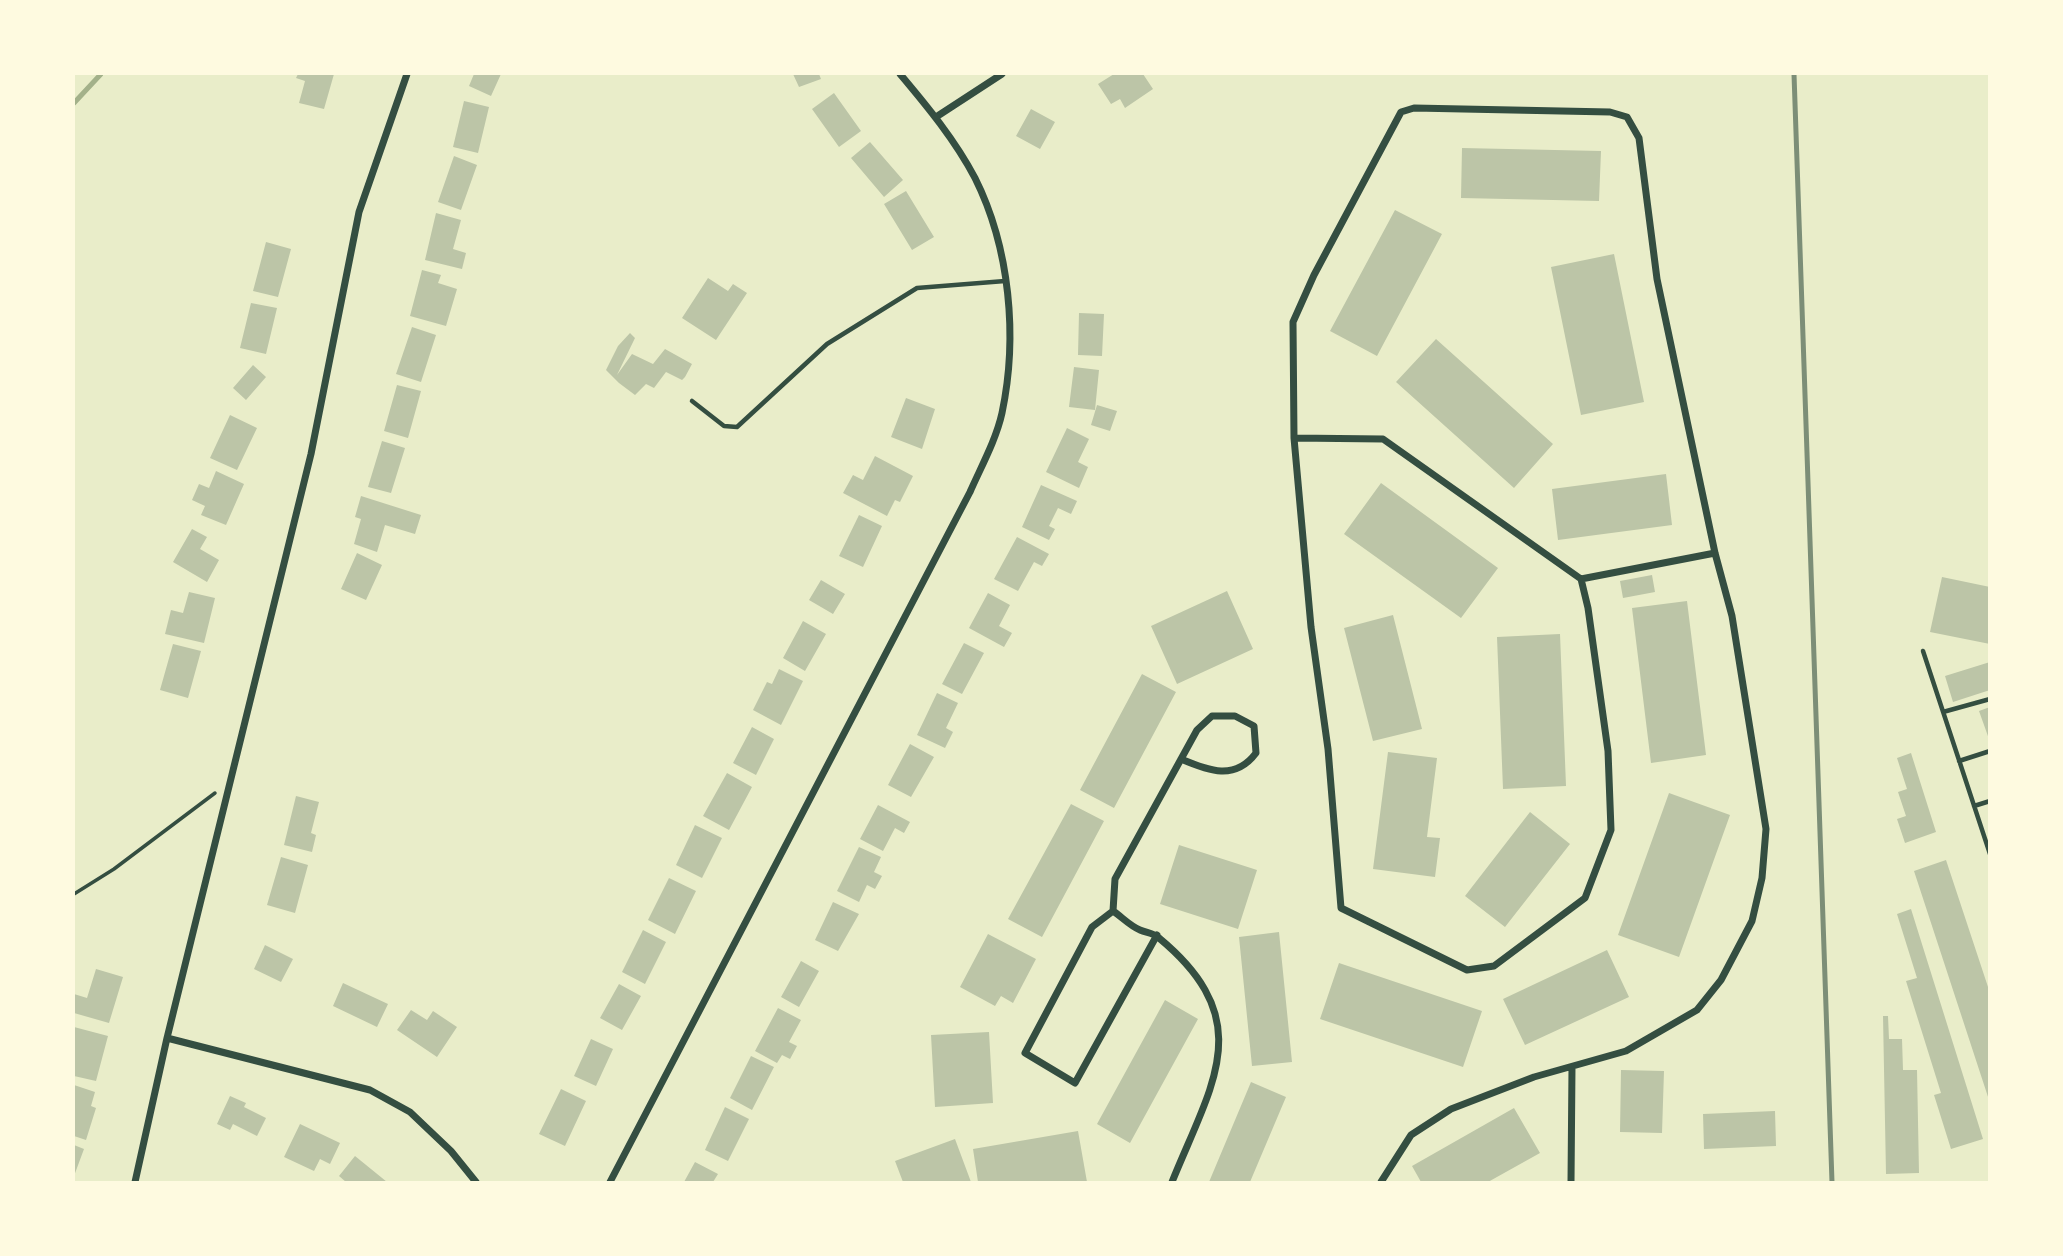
<!DOCTYPE html>
<html>
<head>
<meta charset="utf-8">
<style>
	body { margin:0 }
	#map { position:relative; width:2063px; height:1256px; overflow:hidden; background:#e9edc9; font-family:"Varela Round",sans-serif }
	canvas { display:block }
	.frame { position:absolute; inset:0; border:75px solid #fefae0; pointer-events:none }
</style>
</head>
<body>
<div id="map">
<canvas width="2063" height="1256"></canvas>
<div class="frame"></div>
</div>
<script>
const g = document.querySelector('canvas').getContext('2d');
g.lineJoin = 'round';
function stroke(path, color, width, dash) {
  g.strokeStyle = color;
  g.lineWidth = width;
  g.lineCap = dash ? 'butt' : 'round';
  g.setLineDash(dash || []);
  g.stroke(path);
}
function fillPath(path, color) {
  g.fillStyle = color;
  g.fill(path, 'evenodd');
}
stroke(new Path2D(`
	M74 103 101 74`), '#a3b18a', 5);
fillPath(new Path2D(`
	M298 74H334L324 109 299 103 305 81 296 78Z
	M474 74H501L491 96 469 86Z
	M793 74H819L821 79 799 87Z
	M1114 74H1143L1153 89 1125 108 1120 99 1111 104 1098 84Z
	M834 93 861 131 839 147 812 109Z
	M464 101 489 107 478 153 453 147Z
	M1031 109 1055 122 1040 149 1016 136Z
	M870 142 903 180 884 197 851 158Z
	M1462 148 1601 151 1599 201 1461 198Z
	M454 156 477 165 461 210 438 202Z
	M906 191 934 237 912 250 884 204Z
	M1395 210 1442 234 1377 356 1330 331Z
	M436 213 461 220 453 249 466 253 462 269 425 260Z
	M266 242 291 249 278 297 253 291Z
	M1614 254 1644 402 1581 415 1551 267Z
	M422 270 441 275 438 283 457 289 446 326 410 316Z
	M708 278 728 291 733 284 747 293 716 340 682 318Z
	M251 303 277 308 266 354 240 348Z
	M1079 313 1104 314 1102 356 1078 355Z
	M412 327 436 335 421 382 396 374Z
	M630 333 635 338 617 375 632 354 653 364 665 349 692 364 685 377 682 380 666 372 654 388 646 384 635 395 619 383 606 370 618 346Z
	M1436 339 1553 444 1514 488 1396 382Z
	M253 365 266 377 246 400 233 388Z
	M1074 367 1099 370 1095 410 1069 407Z
	M397 385 421 391 408 438 384 431Z
	M906 398 935 409 922 449 891 437Z
	M1097 405 1117 411 1110 431 1091 425Z
	M230 415 257 428 237 470 210 458Z
	M1067 428 1089 439 1078 462 1088 467 1079 488 1046 472Z
	M382 441 405 448 391 493 368 487Z
	M875 456 913 476 900 502 895 500 887 516 843 493 853 475 863 480Z
	M216 471 244 484 226 525 201 515 205 506 192 500 199 484 209 488Z
	M1666 474 1672 525 1558 540 1552 489Z
	M1381 483 1498 568 1461 618 1344 534Z
	M1041 485 1077 501 1071 514 1058 508 1049 526 1055 529 1049 540 1022 527Z
	M361 496 421 515 415 534 385 525 377 552 354 544 361 519 355 517Z
	M859 515 882 526 863 567 839 556Z
	M192 529 207 537 200 549 219 560 207 582 173 562Z
	M1017 537 1049 554 1042 566 1034 562 1018 591 994 579Z
	M357 553 382 565 366 600 341 589Z
	M1652 575 1655 592 1623 598 1620 581Z
	M1942 577 1990 587V644L1930 632Z
	M821 580 845 594 833 614 809 600Z
	M1227 591 1253 649 1177 684 1151 626Z
	M189 592 215 598 204 643 165 634 171 610 183 613Z
	M988 593 1010 605 999 626 1012 633 1004 647 969 628Z
	M1687 601 1706 755 1651 763 1632 608Z
	M1393 615 1422 729 1373 741 1344 628Z
	M803 621 826 634 805 671 783 658Z
	M1560 634 1566 786 1503 789 1497 637Z
	M964 643 984 653 962 694 942 684Z
	M173 644 201 651 188 698 160 690Z
	M1990 662V690L1953 702 1945 676Z
	M779 669 803 681 781 725 753 710 767 682 772 684Z
	M1142 674 1176 692 1114 808 1080 790Z
	M937 693 958 703 946 728 953 732 945 748 917 735Z
	M1990 707V739H1989L1979 711Z
	M752 727 774 739 756 775 733 763Z
	M910 744 934 757 911 797 888 785Z
	M1388 752 1437 758 1427 837 1440 838 1435 877 1373 869Z
	M1911 753 1936 832 1905 843 1897 819 1906 816 1898 792 1907 789 1897 758Z
	M727 773 752 787 729 830 703 816Z
	M1669 793 1730 815 1679 957 1618 935Z
	M296 796 319 802 311 833 316 835 312 852 284 845Z
	M1071 804 1104 821 1042 937 1008 919Z
	M878 805 910 822 904 833 895 828 883 851 860 839Z
	M1530 812 1570 844 1505 927 1465 896Z
	M695 825 722 838 702 878 676 865Z
	M1179 845 1257 870 1238 929 1160 904Z
	M859 847 881 857 874 872 882 876 875 889 867 885 859 902 837 891Z
	M281 857 308 865 295 913 267 905Z
	M1946 860 1990 993V1103L1914 871Z
	M669 878 696 891 675 934 648 920Z
	M833 902 859 914 838 951 815 940Z
	M1911 909 1983 1139 1951 1149 1934 1095 1941 1093 1906 981 1917 978 1897 914Z
	M643 930 666 942 645 984 622 972Z
	M1279 932 1292 1062 1252 1066 1239 937Z
	M988 934 1036 959 1013 1003 1001 996 995 1006 960 987Z
	M265 945 293 959 281 982 254 969Z
	M1607 950 1629 997 1525 1045 1503 999Z
	M801 961 819 971 799 1007 781 997Z
	M1339 963 1482 1011 1463 1067 1320 1019Z
	M96 969 123 977 109 1023 74 1013V994L87 998Z
	M343 983 388 1004 377 1027 333 1006Z
	M619 984 641 996 622 1030 600 1018Z
	M1165 1000 1198 1019 1130 1143 1097 1124Z
	M778 1008 801 1020 789 1042 797 1046 790 1059 782 1055 777 1063 755 1051Z
	M411 1010 427 1020 433 1011 457 1027 437 1057 397 1030Z
	M1883 1016H1888L1889 1039H1902L1903 1070H1917L1919 1173 1886 1174Z
	M74 1027 108 1036 96 1081 74 1076Z
	M989 1032 993 1103 935 1107 931 1035Z
	M591 1039 613 1049 596 1086 574 1076Z
	M751 1056 774 1067 752 1110 730 1098Z
	M1621 1070 1664 1071 1662 1133 1620 1132Z
	M1251 1082 1286 1097 1250 1182H1209Z
	M74 1085 95 1092 91 1106 96 1108 86 1140 74 1136Z
	M561 1089 586 1101 565 1146 539 1134Z
	M230 1096 246 1103 244 1107 266 1118 257 1136 233 1124 230 1130 217 1124Z
	M725 1107 749 1119 728 1161 705 1150Z
	M1514 1108 1540 1153 1488 1182H1421L1412 1166Z
	M1775 1111 1776 1146 1704 1149 1703 1114Z
	M300 1124 340 1143 330 1164 320 1159 314 1171 284 1157Z
	M1078 1131 1087 1182H978L973 1149Z
	M955 1139 971 1182H903L895 1161Z
	M74 1145 84 1149 74 1176Z
	M355 1156 387 1182H346L339 1176Z
	M695 1162 718 1174 713 1182H684Z`), '#bcc5a7');
stroke(new Path2D(`
	M74 894 114 869 215 793`), '#344e41', 3.5);
stroke(new Path2D(`
	M692 401 724 426 737 427 827 344 917 288 1005 281
	M1923 651 1990 854
	M1943 712 1990 699
	M1959 761 1990 751
	M1974 806 1990 801`), '#344e41', 4.5);
stroke(new Path2D(`
	M936 117 1002 74
	M1294 438 1383 439 1581 579
	M1113 911 1092 927 1025 1053 1075 1083 1157 935
	M167 1038 370 1090 410 1112 451 1151 476 1182
	M135 1182 167 1038 311 454 359 212 407 74
	M610 1182 970 492C981 467 996 440 1002 413 1018 337 1010 248 975 178 955 140 927 106 900 74
	M1172 1182C1212 1083 1259 1021 1159 938 1154 933 1147 933 1140 930 1130 926 1122 917 1113 911L1115 879 1197 730 1212 716H1235L1254 726 1256 753C1235 781 1209 771 1181 759
	M1381 1182 1411 1135 1451 1109 1534 1077 1626 1051 1697 1010 1721 980 1752 921 1762 878 1766 829 1732 616 1715 553 1657 279 1639 138 1627 117 1610 112 1414 108 1401 112 1314 275 1293 322 1294 438 1311 627 1328 749 1341 908 1467 970 1494 966 1585 898 1611 830 1608 751 1588 608 1581 579 1715 553
	M1571 1182 1572 1067`), '#344e41', 7);
stroke(new Path2D(`
	M1794 74 1832 1182`), '#7c8e77', 5);
</script>
</body>
</html>
